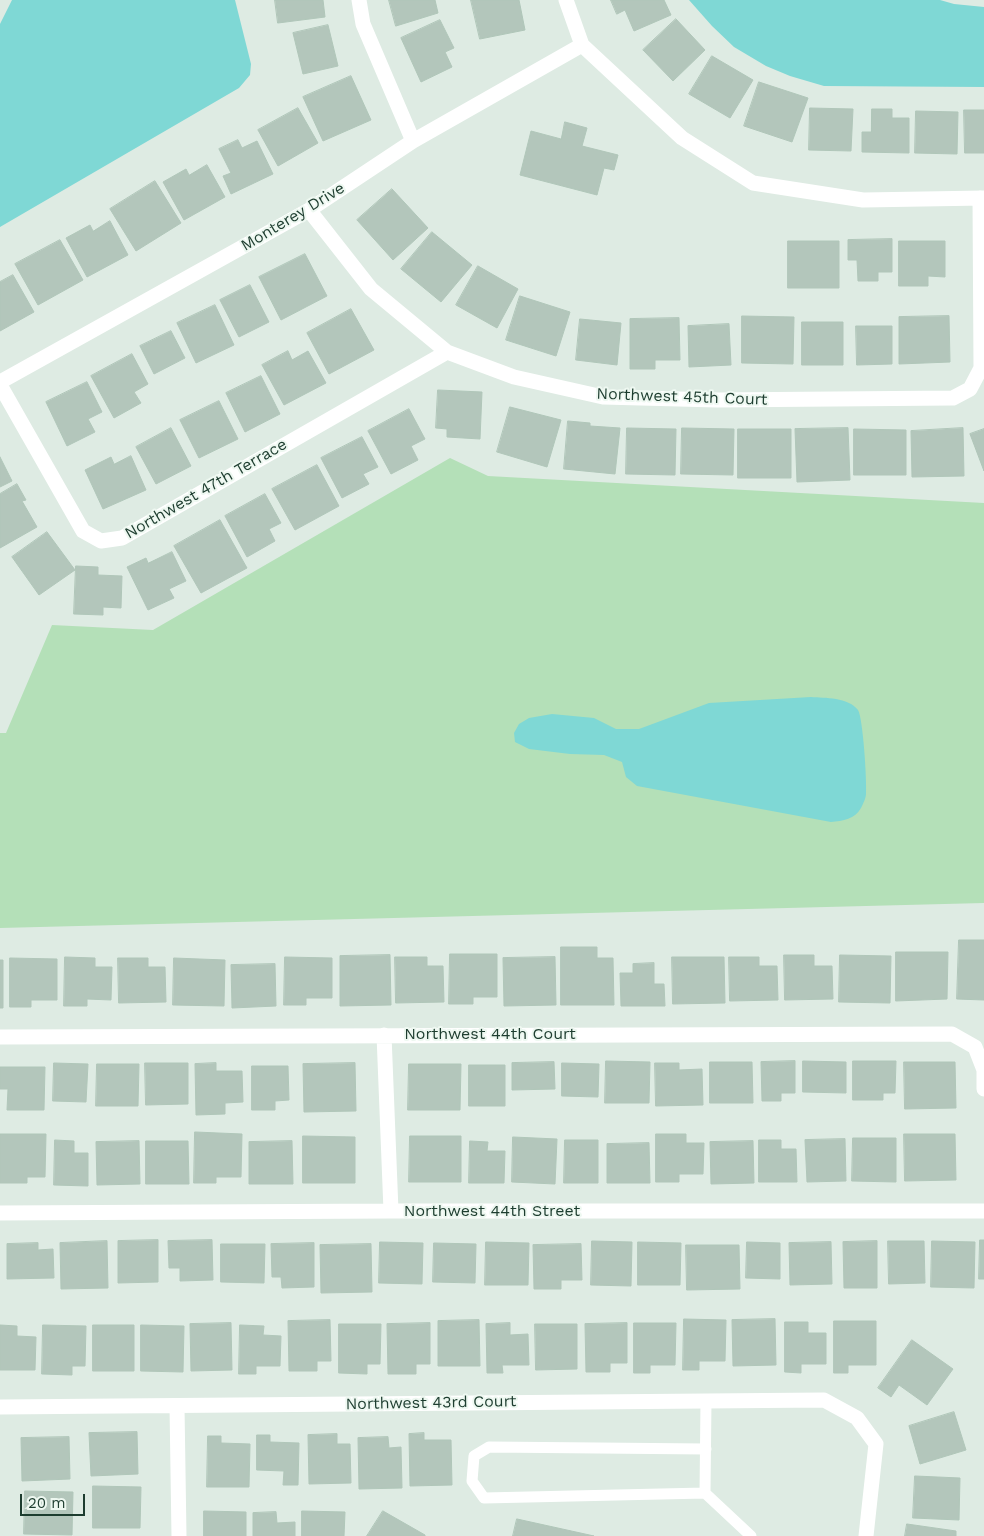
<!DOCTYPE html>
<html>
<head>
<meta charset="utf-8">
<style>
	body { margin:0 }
	#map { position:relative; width:984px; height:1536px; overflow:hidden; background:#deebe3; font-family:"Work Sans",sans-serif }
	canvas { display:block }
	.scale { position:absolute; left:20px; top:1494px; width:65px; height:22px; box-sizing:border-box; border:2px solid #1d3d2f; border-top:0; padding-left:6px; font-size:15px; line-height:18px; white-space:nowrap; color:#1d3d2f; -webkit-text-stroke:4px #eef8f1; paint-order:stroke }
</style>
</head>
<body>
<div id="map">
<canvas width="984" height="1536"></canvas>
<div class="scale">20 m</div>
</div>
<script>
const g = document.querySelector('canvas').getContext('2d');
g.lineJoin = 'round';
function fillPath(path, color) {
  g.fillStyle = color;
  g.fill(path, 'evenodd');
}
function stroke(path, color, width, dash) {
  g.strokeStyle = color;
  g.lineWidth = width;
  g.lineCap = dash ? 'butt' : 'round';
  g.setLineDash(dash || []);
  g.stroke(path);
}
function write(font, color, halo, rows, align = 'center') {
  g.font = font + ' "Work Sans",sans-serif';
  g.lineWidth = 4;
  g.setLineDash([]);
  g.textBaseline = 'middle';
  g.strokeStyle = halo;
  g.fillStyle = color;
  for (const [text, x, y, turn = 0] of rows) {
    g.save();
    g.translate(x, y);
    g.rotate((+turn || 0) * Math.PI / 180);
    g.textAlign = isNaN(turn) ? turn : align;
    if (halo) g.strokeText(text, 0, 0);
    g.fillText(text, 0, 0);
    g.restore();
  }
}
fillPath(new Path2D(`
	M450 458 488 476 984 503V903L0 928V733H6L52 625 153 630Z`), '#b4e0b8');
fillPath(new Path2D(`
	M12 0H235L251 64 250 75 239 88 0 227V24Z
	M689 0H940L954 4 984 7V87L824 86 790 76 766 66 734 47 712 26Z
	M811 697C825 698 848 697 858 710 863 718 867 781 866 794 866 798 863 804 861 808 855 819 843 821 831 822L637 786 626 777 622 762 604 755 570 754 529 749 515 742 514 733 519 724 529 718 552 714 594 718 616 729H639L709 703Z`), '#7fd8d5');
const building = new Path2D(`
	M275 0H323L325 17 278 23Z
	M389 0H435L438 13 396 26Z
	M471 0H519L525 30 480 39Z
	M611 0H664L671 15 634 31 625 10 617 14Z
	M676 19 705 50 673 81 643 50Z
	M440 20 454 48 445 52 452 67 421 82 401 38Z
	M328 25 338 66 303 74 293 33Z
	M712 56 753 80 730 118 689 94Z
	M351 76 371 120 323 141 303 97Z
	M759 82 808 98 792 142 744 126Z
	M298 108 318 143 278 166 258 130Z
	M810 108 853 109 851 151 809 150Z
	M872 109H892V118H909V153L862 152V132H871Z
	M964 110H984V153H965Z
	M916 111 958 112 957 154 915 153Z
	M565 122 587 128 582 146 618 155 614 170 604 168 597 195 520 175 531 131 561 139Z
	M238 140 242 148 257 141 273 174 231 194 223 176 231 173 219 149Z
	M207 165 225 197 184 220 163 182 186 169 189 175Z
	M155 181 181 223 136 251 110 209Z
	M392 189 428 228 393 260 357 220Z
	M110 221 128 255 87 277 66 238 90 225 93 231Z
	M432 232 472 265 441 302 401 269Z
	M892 239V272H878V281H858L857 260H848V240Z
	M60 240 83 280 38 305 15 264Z
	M788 241H839V288H788Z
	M899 241H945V277L928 276V286H899Z
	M305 254 327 296 281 320 259 277Z
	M478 266 518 289 497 328 456 305Z
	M13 275 34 312 0 331V282Z
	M250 285 269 322 239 337 220 300Z
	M520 296 570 312 556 356 506 340Z
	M215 305 234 345 196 363 177 323Z
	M351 309 374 350 329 374 307 333Z
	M742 316 794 317 793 364 742 363Z
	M949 316 950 362 899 364V317Z
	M679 318 680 360H655V369H630V319Z
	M580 319 621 323 617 365 576 360Z
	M802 322H843V365H802Z
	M729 324 731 365 689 367 688 326Z
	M856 326H892V364L857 365Z
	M171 331 185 358 154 374 140 346Z
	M288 351 292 360 308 351 326 383 284 405 262 365Z
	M132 354 148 384 134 392 141 403 114 418 91 376Z
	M261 376 280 414 245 432 226 393Z
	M87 382 102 412 88 419 95 432 67 446 46 402Z
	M438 390 482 392 480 439 447 437V429L436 428Z
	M219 401 238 439 199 458 180 420Z
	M510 407 561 420 547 467 497 452Z
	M409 409 425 439 411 446 418 460 391 474 368 431Z
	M568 421 590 423V426L620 428 615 474 564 469Z
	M171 428 191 466 156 484 136 447Z
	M627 428 676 429 675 475 626 474Z
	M682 428 734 429 733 475 681 474Z
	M848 428 850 480 797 482 795 429Z
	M963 428 964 476 912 477 911 431Z
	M738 429H791V478H738Z
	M854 429 906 430V475H854Z
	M984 429V471L970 434Z
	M362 437 378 467 363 474 369 484 342 498 321 458Z
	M131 456 146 490 103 509 85 470 111 457 114 464Z
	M0 457 12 481 0 487Z
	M317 465 339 506 295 530 272 489Z
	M17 484 26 500 22 501 37 527 0 548V494Z
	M265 494 281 523 269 529 275 541 247 557 225 516Z
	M220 520 247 568 201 593 174 546Z
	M47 532 75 570 39 595 12 557Z
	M172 552 186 581 169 589 174 598 148 610 127 567 146 558 148 563Z
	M76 566 98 567V575L122 576 121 608 103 607V615L74 614Z
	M959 940H984V1000L957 999Z
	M561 947H597V958H613L614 1005H561Z
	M896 952H948L947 999 896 1001Z
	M450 954H497V997H473V1004H449Z
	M390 955 391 1005 340 1006V956Z
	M784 955H814V966H832L833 999 785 1000Z
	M840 955 891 956 890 1003 839 1002Z
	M65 957 95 958V967H112L111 1000 87 999V1006H64Z
	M285 957 332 958V998H306V1005H284Z
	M395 957H427V966H443L444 1002 396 1003Z
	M555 957 556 1005 504 1006 503 958Z
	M672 957H724L725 1003 673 1004Z
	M729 957H759V966H777L778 1000 730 1001Z
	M10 958 57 959V1000H31V1007H10Z
	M118 958H148V967H165L166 1002 119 1003Z
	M174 958 225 960 224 1006 173 1005Z
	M0 960H3V1008H0Z
	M654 963V984H664L665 1006H621L620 973H633V964Z
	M275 964 276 1006 232 1008 231 965Z
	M606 1061 650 1062 649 1103H605Z
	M795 1061V1093H781V1101H762L761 1062Z
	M803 1061 846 1062V1093L803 1092Z
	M853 1061H896L895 1093H883V1100H853Z
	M554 1062 555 1089 512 1090V1063Z
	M710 1062H752L753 1103H710Z
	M904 1062H955L956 1108 905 1109Z
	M54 1063 88 1064 86 1102 53 1101Z
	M145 1063H188V1104L146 1105Z
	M216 1063V1071H242L243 1102 225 1103V1114L196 1115 195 1064Z
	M355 1063 356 1111 304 1112 303 1064Z
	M562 1063 599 1064 598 1097 562 1096Z
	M655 1063H679V1070L702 1069 703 1105 656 1106Z
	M97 1064H139L138 1106H96Z
	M409 1064H461L460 1110H408Z
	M469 1065H505V1106H469Z
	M252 1066H288L289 1100 275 1101V1110H252Z
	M0 1067H45L44 1110H7L8 1089H0Z
	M195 1132 242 1134 241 1177H216V1183H194Z
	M0 1134H46L45 1177H27V1183H0Z
	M656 1134H686V1143H704L703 1174H679V1182H656Z
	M904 1134H955L956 1180 905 1181Z
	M303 1136 355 1137V1183H303Z
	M410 1136H461V1182H409Z
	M513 1137 557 1139 555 1184 512 1182Z
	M853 1138H896V1182L852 1181Z
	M845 1139 846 1181 807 1182 805 1140Z
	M55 1140 74 1141V1153H88V1186L54 1185Z
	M565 1140H598V1183H564Z
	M759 1140H781V1149H796L797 1182H759Z
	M139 1141 140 1184 97 1185 96 1142Z
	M146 1141H188L189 1184H146Z
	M292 1141 293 1184H249V1142Z
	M470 1141 488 1142 487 1151H505L504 1183H469Z
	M753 1141 754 1183 711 1184 710 1142Z
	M649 1143 650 1183H607V1144Z
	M158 1240V1282L118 1283V1241Z
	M212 1240 213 1280 180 1281V1268H169L168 1241Z
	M980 1240H984V1279H979Z
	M107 1241 108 1288 61 1289 60 1243Z
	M592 1241 632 1242 631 1286 591 1285Z
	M877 1241V1288H844L843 1242Z
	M888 1241H924L925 1283 889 1284Z
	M932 1241 975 1242 974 1288 931 1287Z
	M380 1242 423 1243 422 1284 379 1283Z
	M486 1242 529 1243 528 1285H485Z
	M638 1242 681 1243 680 1285H638Z
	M747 1242 780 1243V1279L746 1278Z
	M831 1242 832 1284 790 1285 789 1243Z
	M38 1243V1250L53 1249 54 1278 7 1279V1244Z
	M314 1243V1287L282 1288 281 1277H272L271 1244Z
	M434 1243 476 1244 475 1283 433 1282Z
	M221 1244H265L264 1283 221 1282Z
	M371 1244 372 1292 321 1293 320 1245Z
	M581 1244 582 1280H561V1289H534L533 1245Z
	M686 1245H739L740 1289 687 1290Z
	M684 1319 726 1320 725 1361H699V1370H683Z
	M775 1319 776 1365 733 1366 732 1320Z
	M330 1320 331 1361H317V1371H289L288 1321Z
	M479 1320 480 1366H438V1321Z
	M834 1321H876V1365H848V1373H834Z
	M785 1322H808V1333H826V1364H801V1373L785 1372Z
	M231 1323 232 1370 191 1371 190 1324Z
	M430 1323V1364H416V1374H388L387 1324Z
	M510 1323V1335L528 1334 529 1365H502L503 1373H487L486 1324Z
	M627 1323V1363H610V1372H586L585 1324Z
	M634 1323H676L675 1365H650V1373H634Z
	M339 1324H381L380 1364H367V1374L339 1373Z
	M535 1324H577V1369L536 1370Z
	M0 1325 17 1326V1336L36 1337 35 1370H0Z
	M43 1325 86 1326 85 1366H72V1375L42 1374Z
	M93 1325H134V1371H93Z
	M141 1325 184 1326 183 1372 141 1371Z
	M240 1325 264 1326 263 1335 281 1336 280 1366H256V1374H239Z
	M912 1340 953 1369 927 1405 899 1385 891 1397 878 1388Z
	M954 1412 966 1450 920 1464 909 1426Z
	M137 1432 138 1474 91 1476 89 1433Z
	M424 1433V1440H451L452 1485 410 1486 409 1434Z
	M337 1434V1444H350L351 1483 309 1484 308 1435Z
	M257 1435H270V1442L299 1443 298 1485H283L284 1471 257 1470Z
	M208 1436H221V1443L250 1444 249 1487H207Z
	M69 1437 70 1479 22 1481 21 1438Z
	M388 1437 389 1448 401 1447 402 1488 359 1489 358 1438Z
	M915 1476 960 1478 959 1520 913 1518Z
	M93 1486 141 1487 140 1528H93Z
	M25 1491 73 1492 72 1535 24 1534Z
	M204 1511 246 1512V1536H204Z
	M302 1511 345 1512 344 1536H302Z
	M383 1511 425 1535V1536H367Z
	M276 1512 277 1523 295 1522V1536H253V1513Z
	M517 1519 594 1536H513Z
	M907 1524 956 1531V1536H905Z`);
fillPath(building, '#b3c6bb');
stroke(building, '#b0c6b9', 1);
stroke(new Path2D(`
	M706 1449 489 1447 474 1456 472 1481 484 1498 705 1493 751 1536
	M705 1493 706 1401`), '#fff', 11);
stroke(new Path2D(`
	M359 0 363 24 413 141
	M566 0 582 45 682 138 753 183 863 200 984 198
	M309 210 371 289 447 352 514 377 603 397 717 400 953 398 970 389 981 368 980 198
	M0 382 309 210 413 141 582 45
	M0 385 83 531 101 541 122 538 447 352
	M384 1035 391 1211
	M0 1037 952 1034 975 1047 984 1070V1089
	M0 1213 391 1211H984
	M177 1406 179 1536
	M0 1407 824 1400 857 1418 876 1444 866 1536`), '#fff', 15);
write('16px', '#1d3d2f', '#eef8f1', [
	["Monterey Drive",293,217,-31],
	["Northwest 45th Court",682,397,2],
	["Northwest 47th Terrace",206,489,-30],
	["Northwest 44th Court",490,1034],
	["Northwest 44th Street",492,1211],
	["Northwest 43rd Court",431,1403,-1]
]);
</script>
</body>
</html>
